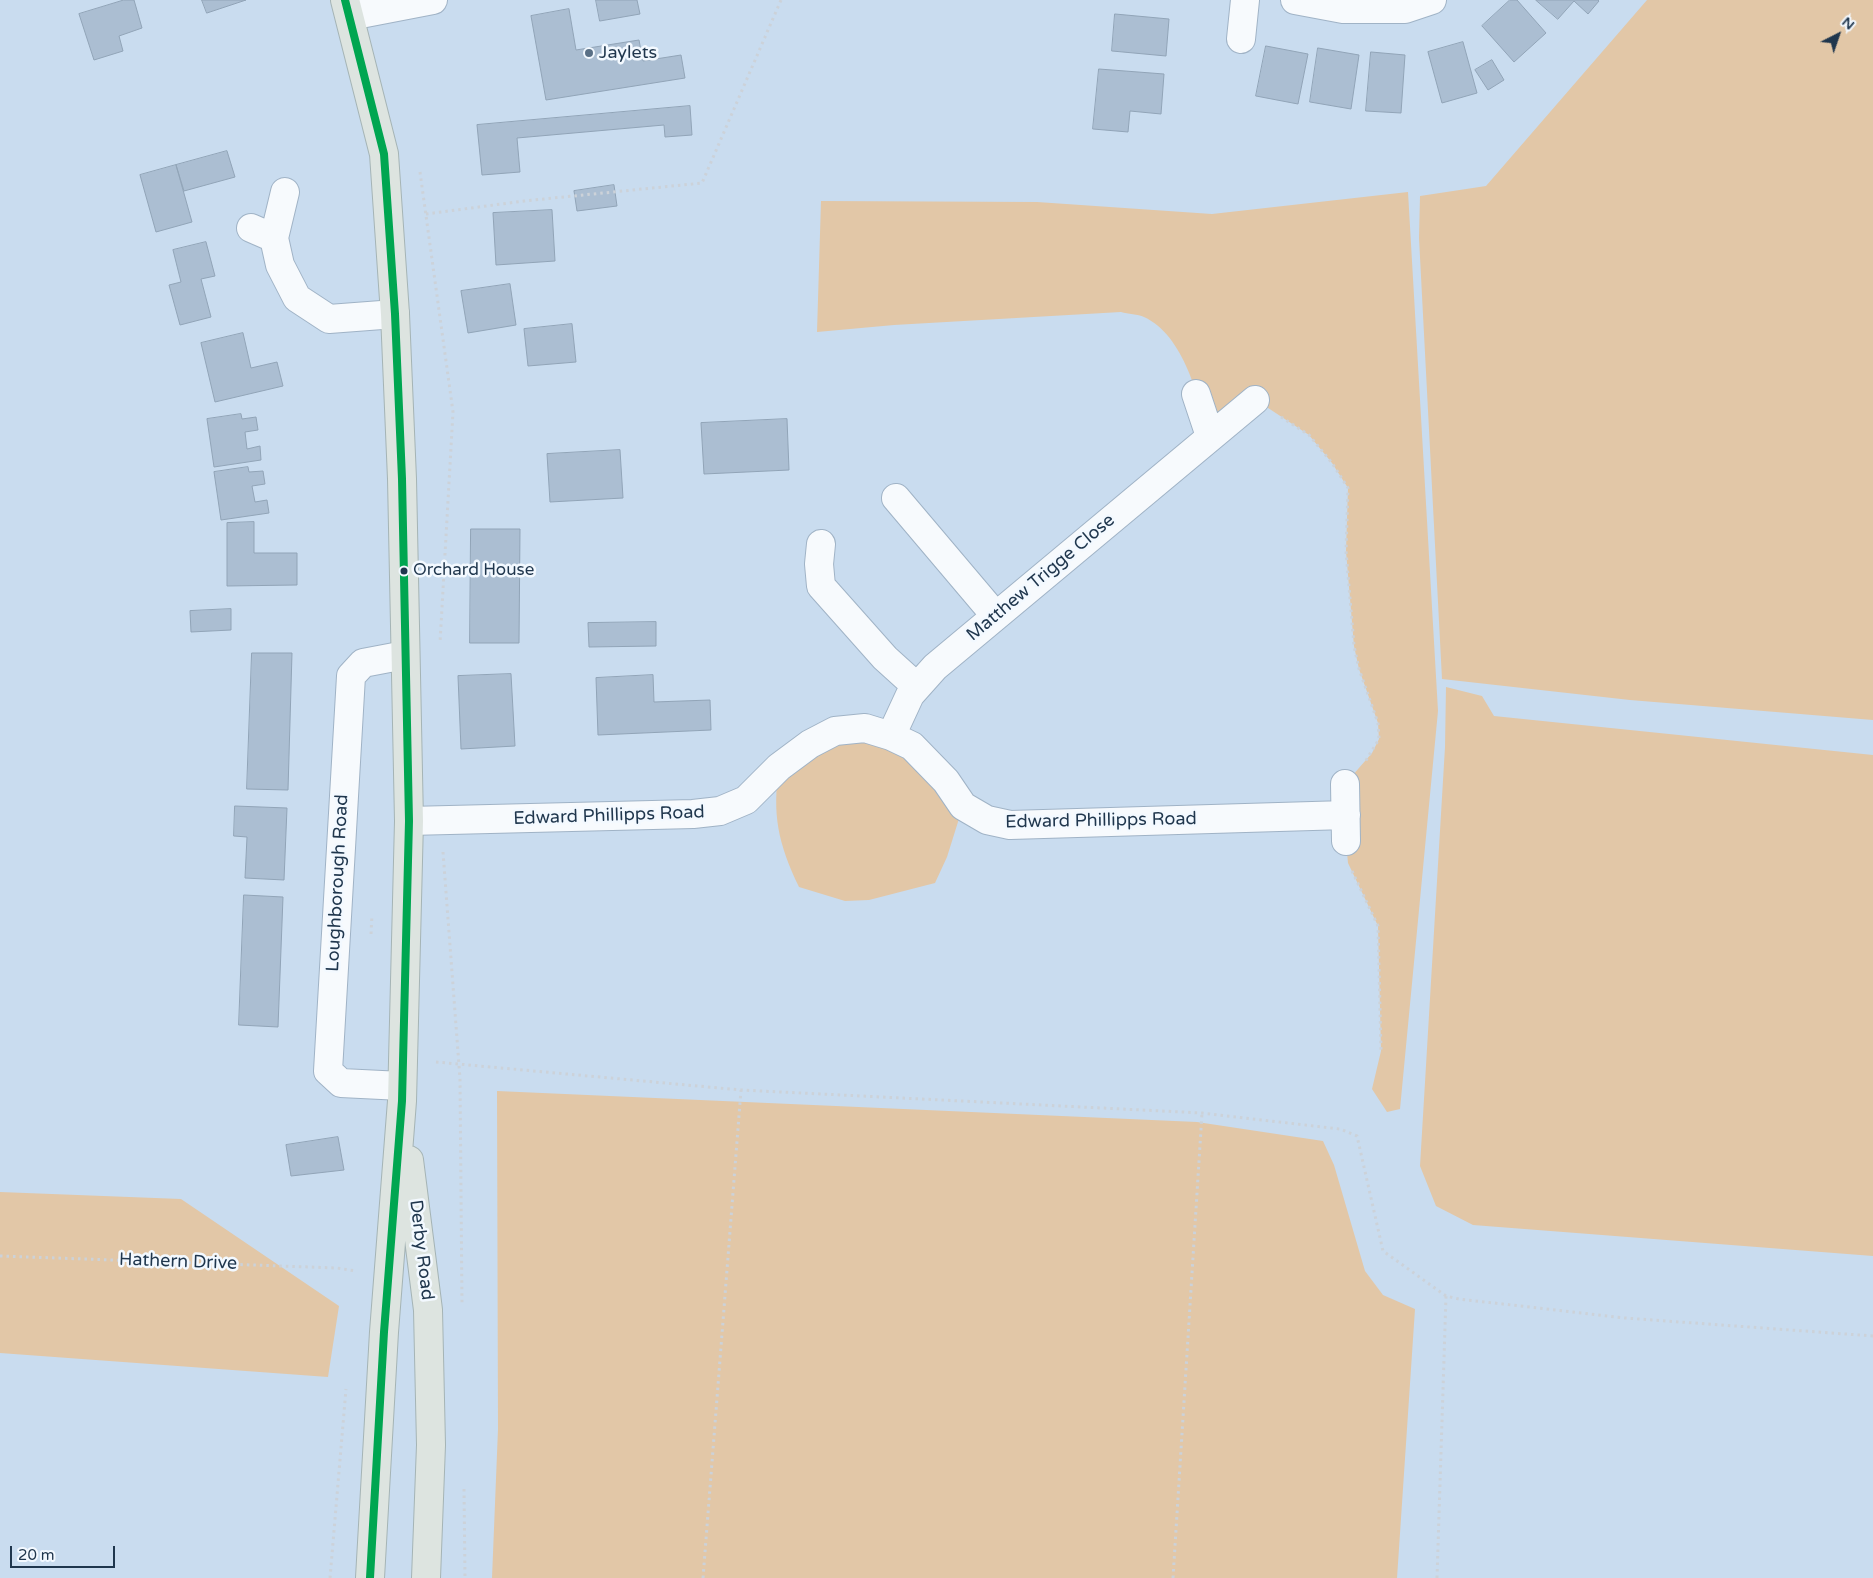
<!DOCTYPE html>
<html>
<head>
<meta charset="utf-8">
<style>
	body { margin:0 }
	#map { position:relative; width:1873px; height:1578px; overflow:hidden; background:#c9dcef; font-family:"Varela Round",sans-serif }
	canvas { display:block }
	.north { position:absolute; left:1813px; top:10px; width:50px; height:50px; -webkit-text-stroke:4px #f3f9ff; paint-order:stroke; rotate:41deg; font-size:14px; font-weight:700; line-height:20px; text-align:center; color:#1f364d }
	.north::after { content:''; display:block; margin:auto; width:18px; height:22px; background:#1f364d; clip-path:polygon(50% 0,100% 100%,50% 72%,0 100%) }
	.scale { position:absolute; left:10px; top:1546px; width:105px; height:22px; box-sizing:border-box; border:2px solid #1f364d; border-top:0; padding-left:6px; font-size:15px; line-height:18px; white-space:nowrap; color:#1f364d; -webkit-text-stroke:4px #f3f9ff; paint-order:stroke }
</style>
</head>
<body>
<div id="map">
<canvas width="1873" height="1578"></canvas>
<div class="north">N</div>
<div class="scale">20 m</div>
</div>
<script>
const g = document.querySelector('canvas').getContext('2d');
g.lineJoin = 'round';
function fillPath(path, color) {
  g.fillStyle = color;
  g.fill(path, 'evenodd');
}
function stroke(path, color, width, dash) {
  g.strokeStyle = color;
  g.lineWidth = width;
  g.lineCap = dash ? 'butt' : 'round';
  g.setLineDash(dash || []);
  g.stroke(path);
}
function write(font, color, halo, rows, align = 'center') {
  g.font = font + ' "Varela Round",sans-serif';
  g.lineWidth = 5;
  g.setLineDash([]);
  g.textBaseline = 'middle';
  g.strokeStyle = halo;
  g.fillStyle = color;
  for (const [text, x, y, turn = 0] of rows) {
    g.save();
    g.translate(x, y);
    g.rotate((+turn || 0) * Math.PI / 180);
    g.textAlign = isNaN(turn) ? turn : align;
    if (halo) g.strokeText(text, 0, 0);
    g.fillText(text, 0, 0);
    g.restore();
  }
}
fillPath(new Path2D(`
	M1647 0H1873V720L1630 700 1442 679 1419 238 1420 196 1486 186Z
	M1408 192 1438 711 1400 1109 1387 1112 1372 1089 1381 1051 1378 926 1348 863 1346 842 1345 784 1372 753 1379 739 1378 723 1359 669 1354 646 1346 551 1348 488 1332 463 1309 435 1256 400 1210 436C1198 398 1184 335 1144 317 1138 314 1128 314 1121 312L894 325 817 332 821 201 1037 202 1212 214Z
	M1446 687 1482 696 1494 716 1873 755V1256L1473 1225 1436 1206 1420 1166 1445 747Z
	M891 736 963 806 947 857 935 883 869 900 845 901 799 887C778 843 772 815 779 767L810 744Z
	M497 1091 1197 1122 1323 1141 1334 1165 1365 1271 1383 1295 1415 1309 1397 1578H492L498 1429Z
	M0 1192 181 1199 339 1306 328 1377 0 1353Z`), '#e2c7a7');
const building = new Path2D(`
	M124 0H134L142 28 119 36 123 51 94 60 79 14Z
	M202 0H246L207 13Z
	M596 0H637L640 14 600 21Z
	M1510 0H1517L1546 33 1514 62 1482 26Z
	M1536 0H1598L1599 1 1588 14 1574 1 1558 19Z
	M569 9 576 50 639 40 643 61 681 55 685 78 546 100 531 16Z
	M1115 14 1169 19 1166 56 1112 51Z
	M1463 42 1477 93 1442 103 1428 52Z
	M1266 46 1308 54 1298 104 1256 96Z
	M1318 48 1359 55 1351 109 1310 102Z
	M1371 52 1405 55 1401 113 1366 111Z
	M1492 60 1504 80 1488 90 1475 70Z
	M1099 69 1164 74 1161 114 1130 111 1128 132 1093 129Z
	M690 106 692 135 665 137 664 125 517 138 520 172 482 175 477 125Z
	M227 151 235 177 184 191 176 165Z
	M176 165 192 222 156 232 140 175Z
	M614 185 617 206 577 211 574 191Z
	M552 210 555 261 496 265 493 213Z
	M206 242 215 276 201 279 211 317 180 325 169 285 181 282 173 250Z
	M510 284 516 325 468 333 461 291Z
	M572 324 576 362 528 366 524 329Z
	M243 333 251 368 277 362 283 386 215 402 201 343Z
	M241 414 242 419 256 417 258 430 245 432 247 449 260 446 261 460 214 467 207 419Z
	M787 419 789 470 704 474 701 423Z
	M620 450 623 498 550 502 547 454Z
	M248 467 249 472 263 471 265 484 252 486 255 502 267 500 269 513 221 520 214 472Z
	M254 522V553H297V585L227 586V523Z
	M471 529H520L519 643H470Z
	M231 609V630L191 632 190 611Z
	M656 622V646L589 647 588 623Z
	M252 653H292L288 790 247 789Z
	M511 674 515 746 461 749 458 676Z
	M653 675 654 702 710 700 711 730 598 735 596 678Z
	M235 806 287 808 284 880 245 878 247 837 234 836Z
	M244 895 283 897 278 1027 239 1025Z
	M338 1137 344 1170 291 1176 286 1145Z`);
fillPath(building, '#abbed2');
stroke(building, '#91a4b7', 1);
const minor = new Path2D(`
	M1295 0 1343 9H1405L1432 0
	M350 16 433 0
	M1241 39 1245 0
	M285 192 274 238 280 265 297 298 329 319 395 314
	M251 228 274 238
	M1196 394 1210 436
	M896 498 995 615
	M821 544 819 564 821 586 885 658 917 687
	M891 736 910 695 935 667 1255 400
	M1345 784 1346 841
	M409 821 693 814 720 811 746 800 779 767 810 744 835 731 865 728 891 736 912 746 946 781 963 806 987 820 1010 825 1346 815
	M402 1086 341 1083 328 1071 351 676 363 663 405 655`);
const highway = new Path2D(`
	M345 0 384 154 395 314 402 479 409 821 402 1101 384 1332 370 1578
	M409 1160 428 1310 431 1445 426 1578`);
stroke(minor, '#a0b3c6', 30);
stroke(highway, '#a5b4b5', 30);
stroke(new Path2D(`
	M420 172 453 412 440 643
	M426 214 524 201 702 183 781 0
	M1281 417 1309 435 1332 463 1348 488 1346 551 1354 646 1359 669 1378 723 1379 739 1365 762
	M443 852 460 1079 462 1305
	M1352 871 1378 926 1381 1051
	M371 934 372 915
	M436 1062 741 1090 1202 1113 1340 1129 1357 1136 1383 1251 1446 1296 1459 1299 1625 1318 1873 1336
	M0 1256 337 1268 356 1271
	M464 1489 465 1578
	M330 1578 346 1389
	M703 1578 741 1090
	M1173 1578 1202 1113
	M1437 1578 1446 1296`), '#ccd2d9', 3, [2.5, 4]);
stroke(minor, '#f7fafd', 28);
stroke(highway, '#dde4e0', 28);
stroke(new Path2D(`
	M345 0 384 154 395 314 402 479 409 821 402 1101 384 1332 370 1578`), '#00a651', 8);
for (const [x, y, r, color] of [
	[589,53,5,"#5a7086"],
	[404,571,4.5,"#1f364d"]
]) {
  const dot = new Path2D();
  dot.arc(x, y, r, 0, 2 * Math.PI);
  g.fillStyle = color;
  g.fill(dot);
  stroke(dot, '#f3f9ff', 2);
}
write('17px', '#1f364d', '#f3f9ff', [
	["Orchard House",413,571]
], 'left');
write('18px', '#1f364d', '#f3f9ff', [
	["Jaylets",599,53]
], 'left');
write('18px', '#1f364d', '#f3f9ff', [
	["Matthew Trigge Close",1041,578,-40],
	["Edward Phillipps Road",609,816,-2],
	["Edward Phillipps Road",1101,821,-1],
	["Loughborough Road",338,883,-87],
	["Derby Road",421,1250,83],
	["Hathern Drive",178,1262,2]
]);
</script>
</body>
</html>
